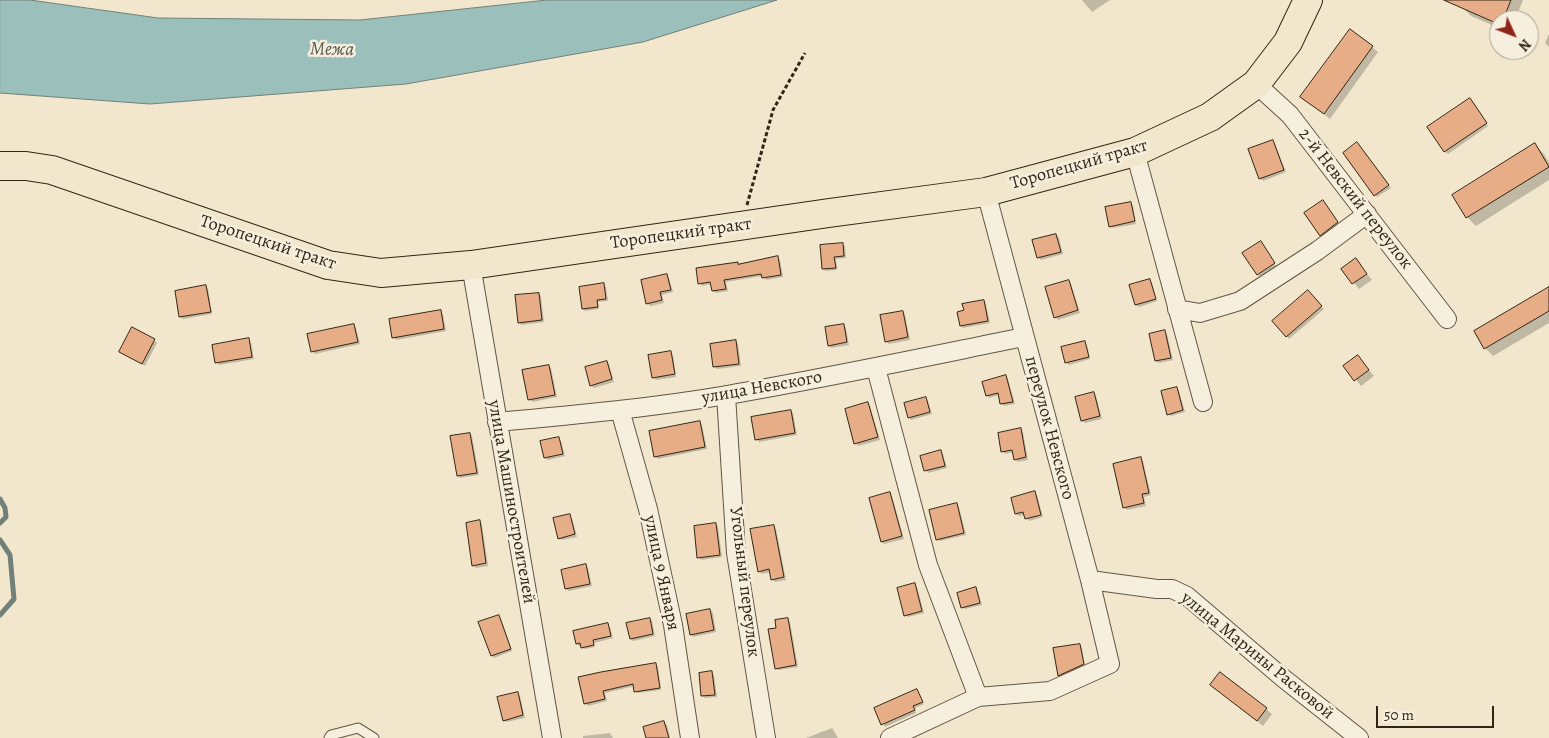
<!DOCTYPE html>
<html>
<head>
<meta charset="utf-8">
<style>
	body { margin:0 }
	#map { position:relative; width:1549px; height:738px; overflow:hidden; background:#f2e7cd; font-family:Alegreya,serif }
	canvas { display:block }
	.north { position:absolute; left:1489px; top:10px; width:50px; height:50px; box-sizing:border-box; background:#f7efde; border:1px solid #a89e8e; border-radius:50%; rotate:133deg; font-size:14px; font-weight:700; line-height:20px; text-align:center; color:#322516 }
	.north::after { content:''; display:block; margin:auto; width:18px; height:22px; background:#8f2418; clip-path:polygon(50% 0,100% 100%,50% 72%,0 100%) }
	.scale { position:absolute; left:1376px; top:706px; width:118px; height:22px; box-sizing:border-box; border:2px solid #322516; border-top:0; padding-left:6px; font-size:15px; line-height:18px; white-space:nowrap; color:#322516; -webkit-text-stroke:4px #f7efde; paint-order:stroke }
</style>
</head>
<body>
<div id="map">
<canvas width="1549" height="738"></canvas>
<div class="north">N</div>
<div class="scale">50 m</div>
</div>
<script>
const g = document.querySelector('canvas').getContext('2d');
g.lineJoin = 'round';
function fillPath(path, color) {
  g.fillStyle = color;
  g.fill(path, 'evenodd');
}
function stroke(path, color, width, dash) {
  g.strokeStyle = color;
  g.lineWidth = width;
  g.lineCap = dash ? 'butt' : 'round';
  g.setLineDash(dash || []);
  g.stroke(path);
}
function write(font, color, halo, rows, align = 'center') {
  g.font = font + ' Alegreya,serif';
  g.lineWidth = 5;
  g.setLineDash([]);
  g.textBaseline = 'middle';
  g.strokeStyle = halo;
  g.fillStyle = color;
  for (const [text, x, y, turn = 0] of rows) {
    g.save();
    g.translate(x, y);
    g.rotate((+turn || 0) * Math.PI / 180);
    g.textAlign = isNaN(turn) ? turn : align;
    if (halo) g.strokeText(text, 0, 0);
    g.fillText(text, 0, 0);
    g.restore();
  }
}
const water = new Path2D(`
	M0 0H30L158 18 360 20 547 0H777L643 42 406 84 150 104 0 93Z`);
fillPath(water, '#9bbfbb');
stroke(water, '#718179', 1);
fillPath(new Path2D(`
	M1082 0H1110L1092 12Z
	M1465 0H1523L1515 20H1499V28L1471 16 1462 7Z
	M1350 30 1378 52 1330 119 1302 97Z
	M1549 34V47L1545 43Z
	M1472 102 1488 126 1448 154 1445 151Z
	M1273 141 1275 144 1286 172 1263 181 1260 178Z
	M1535 145 1544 154 1549 162V180L1476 226 1467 217Z
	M1360 146 1391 188 1377 197 1375 195Z
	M1131 203 1133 206 1136 224 1113 228 1110 226Z
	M1325 204 1339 225 1323 238 1320 235Z
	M1056 235 1059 238 1063 254 1041 260 1038 257Z
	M842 244 845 246 846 258 836 259 837 270 826 271 823 269Z
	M1263 245 1276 266 1260 277 1258 274Z
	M777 257 780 260 783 277 766 280 763 276 726 282 728 291 716 293 713 291 712 284 702 286 700 283 737 263 739 265Z
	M1356 260 1372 280 1359 289 1343 269Z
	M667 275 669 278 673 292 662 295 664 303 650 306 647 303Z
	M1149 280 1152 283 1157 301 1139 307 1136 305Z
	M1069 281 1071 284 1080 313 1058 320 1056 317Z
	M603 284 606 287 608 301 598 302 599 309 585 311 583 309Z
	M206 286 208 289 212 314 183 319 180 317Z
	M1549 288V323L1493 356 1485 348 1476 331Z
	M1308 291 1324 309 1289 339 1274 321Z
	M539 294 541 296 544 322 521 325 519 322Z
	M983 301 986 304 990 323 963 328 961 326 965 311Z
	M440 312 443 314 446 331 396 340 394 337Z
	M903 312 905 315 910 340 889 344 886 341Z
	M354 325 356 328 360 344 315 354 312 351Z
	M843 325 846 328 849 345 831 348 829 345Z
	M1165 332 1167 334 1173 360 1159 363 1156 361Z
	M154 340 157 343 145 366 121 352Z
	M249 340 251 342 254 359 219 365 217 362Z
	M736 342 738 344 741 366 717 369 715 367Z
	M1084 342 1087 345 1090 359 1069 365 1066 362Z
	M670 353 673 355 676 377 656 380 654 378Z
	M1358 357 1374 376 1361 386 1345 366Z
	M606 362 609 364 614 382 594 388 591 385Z
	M549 366 551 368 557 397 532 402 530 400Z
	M1006 377 1008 379 1015 404 1004 406 1002 404 999 395 989 398 987 395Z
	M1177 388 1179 391 1185 412 1171 416 1169 414Z
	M1093 394 1096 396 1102 419 1085 423 1082 421Z
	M926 398 928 401 932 414 911 420 909 417Z
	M868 404 870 406 880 440 858 446 856 443Z
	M791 411 793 413 797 435 759 442 756 439Z
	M700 422 702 425 707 449 658 459 656 457 651 432Z
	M1020 430 1023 432 1028 460 1018 462 1015 459 1014 452 1005 454 1003 452Z
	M470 434 472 436 479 475 460 478 458 476Z
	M558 438 561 441 565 456 548 460 546 458Z
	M940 452 943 454 947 468 928 473 926 470Z
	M1141 459 1143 461 1151 495 1144 497 1146 506 1127 510 1124 507Z
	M1034 492 1037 495 1043 517 1029 521 1025 515 1019 516 1016 514 1012 498Z
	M890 494 892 496 904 539 884 544 882 542Z
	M956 504 959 507 966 535 940 541 937 539Z
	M569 515 572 518 577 537 562 540 559 538Z
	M479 522 482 524 488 566 476 568 473 565Z
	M716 525 718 527 722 557 701 560 699 558Z
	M773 526 776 529 786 580 775 582 772 579 771 572 762 574 759 571Z
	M585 565 588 568 592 586 569 591 566 589 562 571Z
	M914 584 917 587 924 613 908 617 905 615Z
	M975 589 978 591 982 605 965 609 962 607Z
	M710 610 713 613 716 632 693 637 691 634Z
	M498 616 501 619 512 651 494 658 492 655Z
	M649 619 652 621 655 636 633 641 631 639Z
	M787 619 790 622 798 667 779 670 776 668 778 628Z
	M607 625 610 627 613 638 594 643 595 647 584 649 582 646H579L577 644Z
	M1080 645 1082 648 1085 667 1061 677 1059 675Z
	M655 664 658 667 661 690 638 693 636 691 635 686 605 693 607 701 588 706 585 703 579 678Z
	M711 673 714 675 717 697 705 698 703 696Z
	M917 690 924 704 915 708 916 713 885 727 875 708Z
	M1217 690 1266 709 1272 714 1263 726Z
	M517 693 520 696 525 718 506 722 504 720Z
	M664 723 667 725 670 738H651Z
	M832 728 838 738H806Z
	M610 733 613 738H583V736Z`), '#0003');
stroke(new Path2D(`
	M0 499 5 508 6 517 0 523
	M0 540 10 555 14 599 0 615`), '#718179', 5);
const building = new Path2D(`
	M1444 0H1511L1503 20H1499V24Z
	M1350 29 1373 46 1324 114 1300 97Z
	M1470 98 1487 123 1444 152 1427 127Z
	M1273 140 1284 170 1259 179 1248 149Z
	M1357 142 1389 185 1374 196 1343 153Z
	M1535 143 1549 167 1466 218 1452 195Z
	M1323 200 1338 222 1320 236 1304 213Z
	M1131 202 1135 221 1109 227 1105 207Z
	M1056 234 1061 252 1037 258 1032 240Z
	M1261 241 1275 263 1257 275 1242 253Z
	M843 243 844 256 834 257 836 268 822 269 820 245Z
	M778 256 781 275 762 278 761 274 724 280 726 289 712 291 710 282 698 284 696 268 738 262V264Z
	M1356 258 1367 274 1352 284 1341 269Z
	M667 274 671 290 660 292 662 300 646 304 641 280Z
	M1150 279 1156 299 1135 305 1129 285Z
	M1069 280 1078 310 1054 318 1045 287Z
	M604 283 606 299 597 300 598 307 582 309 579 287Z
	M206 285 211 312 179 317 175 291Z
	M1549 287V311L1484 349 1474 331Z
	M1308 290 1322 306 1286 337 1272 321Z
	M539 293 542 320 518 323 515 295Z
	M984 300 988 321 960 326 957 312 964 310 962 304Z
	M441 310 444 329 392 338 389 319Z
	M903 311 908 337 885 342 880 315Z
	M354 324 358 342 311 352 307 334Z
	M844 324 847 342 828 346 825 327Z
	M132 327 155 339 142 364 119 352Z
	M1165 330 1171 358 1155 361 1149 334Z
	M249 338 252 357 215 363 212 345Z
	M736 340 739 364 713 367 710 344Z
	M1085 341 1089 357 1065 363 1061 347Z
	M671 351 675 374 652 378 648 355Z
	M1358 355 1369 370 1354 381 1343 366Z
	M607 361 612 379 590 386 585 367Z
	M549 365 555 395 528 400 522 370Z
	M1006 375 1013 402 1000 404 998 393 986 396 982 382Z
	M1177 387 1183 410 1167 415 1161 391Z
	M1094 392 1100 416 1081 421 1075 397Z
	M926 397 930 412 908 418 904 403Z
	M868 402 878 437 854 444 845 409Z
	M791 410 795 433 755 440 751 417Z
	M700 421 705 447 654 457 649 431Z
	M1021 428 1026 457 1014 460 1012 450 1001 452 998 433Z
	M470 433 477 473 457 476 450 436Z
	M559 437 563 454 544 458 540 441Z
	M941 450 945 466 924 471 920 456Z
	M1141 457 1149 493 1142 494 1144 503 1123 508 1113 464Z
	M1035 491 1041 515 1025 519 1023 512 1015 514 1011 498Z
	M890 492 902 536 881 542 869 498Z
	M957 503 964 533 936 540 929 510Z
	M570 514 575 534 558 539 553 518Z
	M480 520 486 563 472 566 466 523Z
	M716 523 720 555 697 558 694 526Z
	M774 525 784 577 771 580 769 569 758 572 750 529Z
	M586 564 590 584 565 589 561 570Z
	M915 583 922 611 904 616 897 588Z
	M976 587 980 603 961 608 957 593Z
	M710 609 714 630 690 635 686 614Z
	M499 615 511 649 491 656 478 622Z
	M650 618 653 634 630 639 626 623Z
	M788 618 796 665 775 669 768 629 776 628 775 620Z
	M608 623 611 636 593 640 594 645 581 648 580 643 576 644 573 631Z
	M1080 644 1084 664 1058 676 1053 648Z
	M656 663 660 688 634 692 633 684 603 691 605 699 584 704 578 677 601 672Z
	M712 671 715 695 701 696 699 673Z
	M1220 672 1267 708 1257 721 1210 685Z
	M917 689 923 702 913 706 915 710 881 725 874 708Z
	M518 692 523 715 503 721 497 697Z
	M664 721 669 738H646L643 727Z`);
fillPath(building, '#e6ad87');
stroke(building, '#322516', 1);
const service = new Path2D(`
	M329 738 331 735 358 728 374 738`);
const minor = new Path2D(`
	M1256 84 1290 115 1447 319
	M1135 152 1203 402
	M471 265 552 738
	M1177 309 1200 313 1240 301 1317 251 1367 214
	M876 368 928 565 978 697
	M726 395 736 553 766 738
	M620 410 648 509 673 625 690 738
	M497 422C574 415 651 408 727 395 826 378 925 357 1024 337
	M1090 580 1157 589H1172L1187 596 1283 678 1359 738
	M890 738 978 697 1050 691 1110 664 1090 580 986 192`);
const primary = new Path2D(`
	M0 166H26L52 170 328 265 381 273 471 265 829 213 986 192 1135 152 1210 117 1256 84 1288 42 1308 0`);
stroke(service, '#625644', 11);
stroke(minor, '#625644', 20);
stroke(primary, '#322516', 30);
stroke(new Path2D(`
	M747 205 773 110 805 53`), '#322516', 3, [4, 2.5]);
stroke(service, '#f7efde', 9);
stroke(minor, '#f7efde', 18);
stroke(primary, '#f2e7cd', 28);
write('18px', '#322516', '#f7efde', [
	["Торопецкий тракт",1079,165,-16],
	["2-й Невский переулок",1355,199,52],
	["Торопецкий тракт",681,234,-8],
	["Торопецкий тракт",268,243,18],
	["улица Невского",762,388,-10],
	["переулок Невского",1049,428,75],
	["улица Машиностроителей",511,502,80],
	["улица 9 Января",661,573,78],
	["Угольный переулок",744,582,83],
	["улица Марины Расковой",1257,656,39]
]);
write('italic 19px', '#525348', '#f7efde', [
	["Межа",332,50,1]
]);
</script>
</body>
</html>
